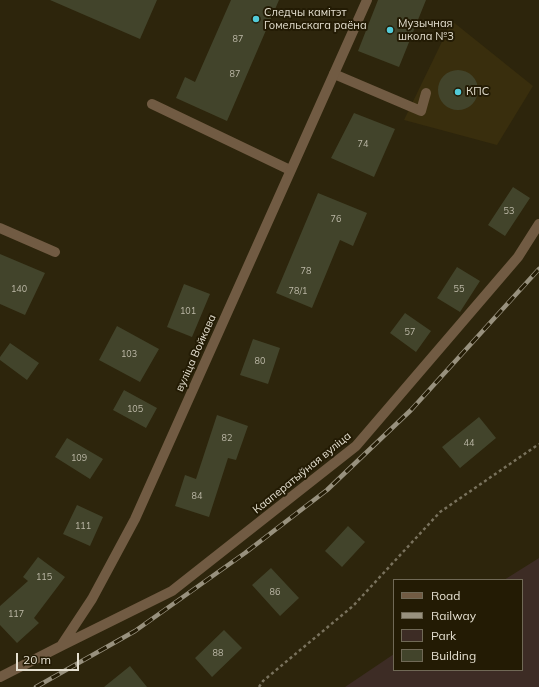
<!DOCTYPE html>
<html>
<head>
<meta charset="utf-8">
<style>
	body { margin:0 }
	#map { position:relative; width:539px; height:687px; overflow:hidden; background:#2d250c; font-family:Mulish,sans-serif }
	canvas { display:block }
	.legend { position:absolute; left:393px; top:579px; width:130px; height:92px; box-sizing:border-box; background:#231b04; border:1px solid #706956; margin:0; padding:5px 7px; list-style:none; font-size:12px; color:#e4dfd0 }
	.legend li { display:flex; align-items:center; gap:8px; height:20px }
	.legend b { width:20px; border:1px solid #706956 }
	.scale { position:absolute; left:16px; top:653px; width:63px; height:18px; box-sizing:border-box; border:2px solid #e4dfd0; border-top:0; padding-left:5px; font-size:12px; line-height:14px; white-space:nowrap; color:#e4dfd0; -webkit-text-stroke:3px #231b04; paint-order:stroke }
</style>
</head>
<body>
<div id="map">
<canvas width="539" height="687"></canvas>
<ul class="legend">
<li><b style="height:5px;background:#715b43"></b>Road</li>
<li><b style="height:5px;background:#98917e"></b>Railway</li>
<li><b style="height:11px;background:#3d2c25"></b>Park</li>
<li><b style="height:11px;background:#42442b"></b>Building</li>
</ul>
<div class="scale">20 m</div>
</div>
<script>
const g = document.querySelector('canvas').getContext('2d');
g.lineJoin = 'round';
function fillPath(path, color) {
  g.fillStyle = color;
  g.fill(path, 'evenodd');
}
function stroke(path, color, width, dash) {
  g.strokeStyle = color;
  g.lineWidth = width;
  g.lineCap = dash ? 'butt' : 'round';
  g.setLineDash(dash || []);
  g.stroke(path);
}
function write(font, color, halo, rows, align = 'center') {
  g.font = font + ' Mulish,sans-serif';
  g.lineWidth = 4;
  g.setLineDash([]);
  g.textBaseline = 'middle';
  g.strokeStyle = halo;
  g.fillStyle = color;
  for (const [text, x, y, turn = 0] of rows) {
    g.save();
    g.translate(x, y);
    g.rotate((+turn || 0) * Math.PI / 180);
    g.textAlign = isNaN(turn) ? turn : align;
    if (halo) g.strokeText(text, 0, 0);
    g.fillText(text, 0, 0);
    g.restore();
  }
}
fillPath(new Path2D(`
	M452 21 533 86 497 145 404 120Z`), '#392e0d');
fillPath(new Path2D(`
	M539 558V687H345L394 654V670H522V580H504Z`), '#3d2c25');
fillPath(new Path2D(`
	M50 0H157L140 39Z
	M231 0H279L227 121 176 98 185 77 195 82Z
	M378 0H426L399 67 358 51Z
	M438 90a20 20 0 1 1 40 0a20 20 0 1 1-40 0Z
	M354 113 395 129 374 177 331 158Z
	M513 187 530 198 505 236 488 225Z
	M318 193 367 213 353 246 340 240 312 308 276 293Z
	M0 254 45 273 25 315 0 304Z
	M457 267 480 281 460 312 437 298Z
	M184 284 210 294 192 337 167 327Z
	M405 313 431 331 416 352 390 333Z
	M117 326 159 349 140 382 99 360Z
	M253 339 280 348 268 384 240 375Z
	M10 343 39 363 27 380 0 360V357Z
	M124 390 157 408 146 428 113 410Z
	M217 415 248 426 236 460 228 458 209 517 175 506 185 475 196 479Z
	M479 417 496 438 460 468 442 447Z
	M67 438 103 459 90 479 55 457Z
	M77 505 103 517 90 546 63 534Z
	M348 526 365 542 342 567 325 551Z
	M38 557 65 577 34 618 39 623 17 643 0 625V606L28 581 23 577Z
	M271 568 299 598 280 616 252 585Z
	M224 630 242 648 212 677 195 658Z
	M130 666 147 687H104Z`), '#42442b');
stroke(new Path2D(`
	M259 687 263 681 353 606 440 512 539 444`), '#79725d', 2.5, [3, 3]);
stroke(new Path2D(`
	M334 74 421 111 426 93
	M152 104 290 170
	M0 228 55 252`), '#715b43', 10);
stroke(new Path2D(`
	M61 646 172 591 356 446 518 257 539 224
	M0 677 61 646 92 599 135 519 367 0`), '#715b43', 10);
const rail = new Path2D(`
	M36 687 135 631 245 553 327 490 411 410 539 269`);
stroke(rail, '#98917e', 4.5);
stroke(rail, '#231b04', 3, [9]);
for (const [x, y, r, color] of [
	[256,19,4,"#52cbd9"],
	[390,30,4,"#52cbd9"],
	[458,92,4,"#52cbd9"]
]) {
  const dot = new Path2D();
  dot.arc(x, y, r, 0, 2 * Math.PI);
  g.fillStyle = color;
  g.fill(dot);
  stroke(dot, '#231b04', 1.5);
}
write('9px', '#bcb8a7', null, [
	["87",238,39],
	["87",235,74],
	["74",363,144],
	["53",509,211],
	["76",336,219],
	["78",306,271],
	["140",19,289],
	["55",459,289],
	["78/1",298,291],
	["101",188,311],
	["57",410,332],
	["103",129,354],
	["80",260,361],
	["105",135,409],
	["82",227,438],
	["44",469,443],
	["109",79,458],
	["84",197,496],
	["111",83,526],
	["115",44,577],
	["86",275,592],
	["117",16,614],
	["88",218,653]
]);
write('11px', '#e4dfd0', '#231b04', [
	["Следчы камітэт",264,13],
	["Гомельскага раёна",264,26],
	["Музычная",398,24],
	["школа №3",398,37],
	["КПС",466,92]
], 'left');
write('11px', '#e4dfd0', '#231b04', [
	["вуліца Войкава",196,353,-66],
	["Кааператыўная вуліца",302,473,-39]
]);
</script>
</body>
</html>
